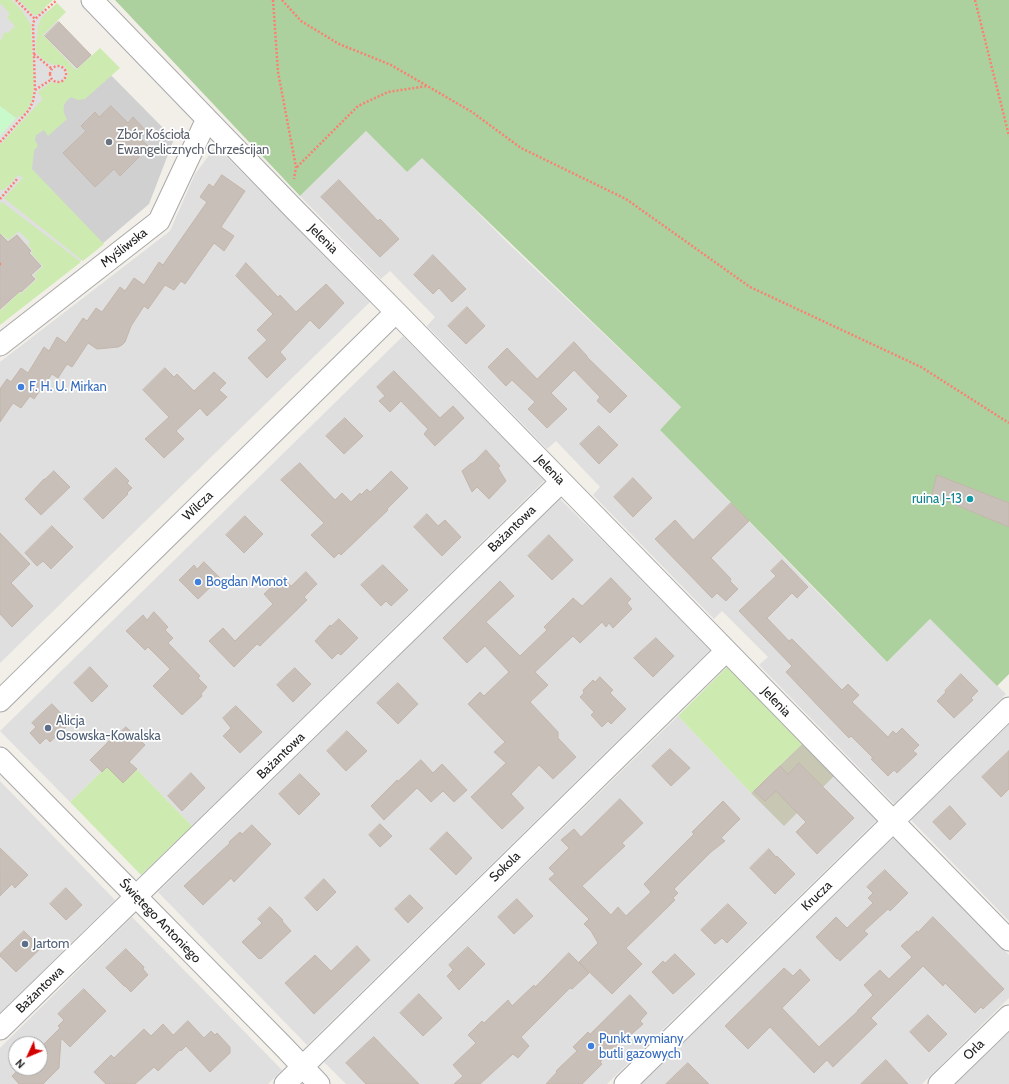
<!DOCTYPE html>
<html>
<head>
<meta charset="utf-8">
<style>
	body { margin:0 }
	#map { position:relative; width:1009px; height:1084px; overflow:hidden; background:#f2efe9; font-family:Cabin,sans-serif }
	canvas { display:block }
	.north { position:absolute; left:8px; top:1036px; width:40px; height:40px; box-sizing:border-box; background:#fff; border:1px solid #a7a7a7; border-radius:50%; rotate:226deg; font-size:11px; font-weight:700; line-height:16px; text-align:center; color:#222 }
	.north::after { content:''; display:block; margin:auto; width:14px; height:18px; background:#d40000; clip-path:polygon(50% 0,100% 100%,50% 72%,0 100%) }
</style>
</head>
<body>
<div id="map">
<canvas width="1009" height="1084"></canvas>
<div class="north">N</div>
</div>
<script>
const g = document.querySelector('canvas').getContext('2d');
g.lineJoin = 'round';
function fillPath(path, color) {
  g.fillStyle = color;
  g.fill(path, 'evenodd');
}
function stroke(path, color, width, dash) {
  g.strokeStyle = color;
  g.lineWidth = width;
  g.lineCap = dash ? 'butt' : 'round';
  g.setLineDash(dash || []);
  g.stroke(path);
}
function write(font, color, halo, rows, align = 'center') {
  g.font = font + ' Cabin,sans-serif';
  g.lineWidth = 3.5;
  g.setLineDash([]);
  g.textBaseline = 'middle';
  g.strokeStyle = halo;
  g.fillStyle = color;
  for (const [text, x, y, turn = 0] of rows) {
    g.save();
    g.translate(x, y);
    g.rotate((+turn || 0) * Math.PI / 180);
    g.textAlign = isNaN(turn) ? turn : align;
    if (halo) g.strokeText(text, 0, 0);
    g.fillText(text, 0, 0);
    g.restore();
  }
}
fillPath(new Path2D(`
	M0 0H37L99 63 95 250 0 323Z
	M366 131 407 172 422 157 510 245 681 407 660 430 826 601 887 662 930 619 1006 694 894 804 759 665 768 657 722 611 714 619 593 495 600 487 556 441 547 449 427 326 435 317 390 271 381 279 300 196Z
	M216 146 370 302 0 663V362L170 231 195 174Z
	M403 336 545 480 192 826 121 753 70 802 0 731Z
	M560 499 608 546 710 650 307 1045 158 892Z
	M678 716 751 793 802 744 877 820 607 1084H346L324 1062Z
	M1009 724V921L911 820Z
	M0 781 115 900 0 1013Z
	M894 837 1009 955V998L922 1084H641Z
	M132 917 282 1070 268 1084H0V1048ZM16 1044H40V1068H16Z
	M1009 1032V1084H955Z`), '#e0dfdf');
fillPath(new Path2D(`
	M99 63 174 139 149 204 95 250 4 157Z`), '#d0d0d0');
fillPath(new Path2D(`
	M802 744 834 776 784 826 751 793Z`), '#c7c7b4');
fillPath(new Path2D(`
	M0 0H12L23 12 31 25 34 87 32 99 28 108 24 114 16 118 0 106V41L3 37 2 36 6 32 8 33 15 26 7 17 10 14 0 3Z
	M19 0H53L37 15H34Z
	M57 3 66 12 43 35 76 70 100 48 120 68 85 99 78 100 71 97C63 103 61 109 67 119L48 136 44 130 36 135 35 140 38 146 34 150 32 169 104 244 83 261 4 198 23 178 18 175 4 190H0V145L41 101 42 99 38 92 51 82C60 86 73 79 66 68 62 63 56 66 51 64 46 62 40 57 36 52 35 47 36 41 37 36 38 17 44 15 57 3Z
	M2 202 81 262 0 325V311L16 296 14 293 17 290 21 294 37 279 34 275 43 266 31 253 33 251 28 245 30 242 19 231 8 240 3 235 0 237V204Z
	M727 667 802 744 751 793 678 716Z
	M121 753 192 826 141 875 70 802Z`), '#cdebb0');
fillPath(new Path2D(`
	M115 0H1009V674L997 686 930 619 887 662 660 430 681 407 422 158 407 172 366 131 300 196Z`), '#add19e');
fillPath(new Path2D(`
	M0 106 16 118 0 136Z`), '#c8facc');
const building = new Path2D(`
	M59 22 91 55 77 68 45 36Z
	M111 106 128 123 133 117 147 132 140 138 149 147 120 176 114 169 95 187 63 153 86 131 81 126 95 112 99 117Z
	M222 175 245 191 221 227 234 236 224 251 214 243 185 284 181 281 174 290 165 285 148 309 144 306 131 326 125 342 122 345 118 347 97 349 88 343 72 367 67 364 58 378 52 374 34 399 30 396 21 408 13 403 0 422V389L7 379 11 382 21 368 28 373 44 347 49 351 57 337 66 343 83 318 87 321 96 308 102 312 120 287 125 291 134 278 144 285 159 262 163 265 207 202 200 197 209 184 213 187Z
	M339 180 378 221 380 219 399 239 380 257 321 197Z
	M0 234 8 242 17 235 31 251 29 253 41 266 31 275 35 279 21 292 20 291 0 309Z
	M433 255 466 289 452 302 439 288 433 294 414 275Z
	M246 263 278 297 280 295 296 312 326 284 344 303 319 329 310 320 280 352 286 359 267 378 248 358 267 340 257 330 273 314 236 276Z
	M467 307 485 326 466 344 448 326Z
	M574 342 587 356V357L627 396 610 413 597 401 600 397 574 370 551 393 567 409 547 428 528 409 535 402 512 380 506 386 488 367 507 348 537 379Z
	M165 368 174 377 177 374 194 391 214 372 226 383 219 390 227 397 207 416 200 408 176 431 184 439 164 458 145 439 169 417 143 390Z
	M394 371 440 418 453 406 464 418 435 446 424 434 428 429 401 401 390 412 379 401 385 396 377 387Z
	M345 418 363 436 344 454 326 436Z
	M599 426 618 445 599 464 580 444Z
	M486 450 500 466 498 468 506 481 489 499 477 487 472 492 462 471 469 465 474 462Z
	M300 463 335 500 342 493 351 502 360 493 361 495 367 489 370 492 391 471 408 488 387 509 388 510 341 555 339 553 334 558 311 535 324 523 281 480Z
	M116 468 129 481 127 483 132 488 127 493 128 494 103 519 84 499Z
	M54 471 70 487 41 515 25 499 44 479H45Z
	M937 475 1009 503V527L932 495Z
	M633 478 652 498 633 517 614 497Z
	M731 503 749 521 711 558 731 579 730 581 738 589 726 601 717 593 712 598 655 539 675 520 693 540Z
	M427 514 438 526 445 520 461 537 442 556 414 527Z
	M245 516 263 534 244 553 226 535Z
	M52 526 73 547 51 569 43 561 37 566 25 553Z
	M0 533 30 564 11 583 33 606 12 627 0 614Z
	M549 535 573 560 552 580 528 556Z
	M782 560 808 587 797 598 792 593 767 618 789 641 792 639 842 690 848 684 859 695 852 702 888 737 893 731 896 734 902 728 919 745 913 751 917 754 897 773 894 770 888 776 871 759 873 758 851 736 849 738 822 710 786 672 792 666 739 611 776 576 771 571Z
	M204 562 220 578 198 599 179 580 194 565 197 569Z
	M383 565 408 590 391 606 386 601 381 606 361 585Z
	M306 572 317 584 304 597 307 600 260 646 257 644 234 667 209 641 223 628 235 641 273 604 264 594 282 577 291 586Z
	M611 578 631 599 627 603 632 609 613 628 609 623 606 627 602 622 580 643 573 636 535 672 548 685 530 702 558 732V738L576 757 553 779 539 765 511 794 524 808 502 829 471 797 506 763 494 752 505 742 468 704 480 692 484 696 509 672 485 646 467 663 443 638 500 581 514 596 486 622 520 656 547 630 544 627 573 598 582 606Z
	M154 612 168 627 165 630 173 638 168 643 200 676 198 678 207 687 201 694 202 696 182 715 153 686 170 669 148 647 145 650 126 631 143 615 147 620Z
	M339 619 358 638 341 655 338 653 332 659 315 641 330 625 331 626Z
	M656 638 674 656 653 677 634 658Z
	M90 667 108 686 92 702 74 683Z
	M295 668 311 684 293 702 277 685Z
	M961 674 978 691 971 698 973 700 954 718 937 701 946 692 945 691Z
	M600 677 613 690 610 693 626 709 611 724 608 721 602 727 591 715 594 712 580 697 584 693 583 690 593 680 595 682Z
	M398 683 418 704 398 724 377 703Z
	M52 704 70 723 50 742 46 738 40 744 30 733 36 727 32 723Z
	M236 706 262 732 240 753 223 736 231 728 223 718Z
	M126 727 145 745 129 762 137 769 123 783 107 767 102 772 90 760 109 741 110 742Z
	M347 731 367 751 346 771 327 751Z
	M670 749 690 768 671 786 652 766Z
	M1009 751V789L1001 797 982 777Z
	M421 760 433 773 442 764 467 790 454 802 443 791 431 802 417 788 384 820 371 806 397 780 398 781Z
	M799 763 854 818 817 854 796 832 806 822 776 791 765 801 754 791 780 766 788 774Z
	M191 773 205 788 182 811 168 796Z
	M300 774 320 794 299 815 279 794Z
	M620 799 643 823 622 843 625 846 582 886 611 915 618 907 626 916 651 892 644 884 694 834 692 832 723 801 740 819 721 838 725 841 711 852 674 889 678 893 673 898 675 900 626 948 642 964 612 994 579 962 598 943 591 931 584 924 589 919 549 879 555 874 549 868 569 848 561 840 574 829 581 837Z
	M950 806 966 824 950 840 933 822Z
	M380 824 392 836 380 847 369 835Z
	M252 825 271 844 234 882 231 878 203 905 184 886 230 843 229 842 240 832 242 834Z
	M447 832 472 858 456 875 430 849Z
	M0 848 28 875 15 888 12 884 0 896Z
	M769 849 776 857 777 856 795 874 775 894 750 868Z
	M885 870 908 893 890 911 888 909 864 931 868 934 840 961 838 958 837 959 816 937 836 917 847 928 873 903 868 898 873 893 867 887Z
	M324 879 336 892 317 911 305 898Z
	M66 888 82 905 66 920 50 904Z
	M410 895 423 908 408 923 395 909Z
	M517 899 533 916 514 934 498 917Z
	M728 904 747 923 727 943 722 938 715 944 701 930Z
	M270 907 283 920 282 921 291 931 261 959 260 958 259 959 242 942 262 923 258 919Z
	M933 917 1004 989 983 1009 981 1007 975 1013 945 983 943 986 923 966 871 1018 877 1024 833 1067 827 1060 814 1073 770 1027 748 1049 725 1026 784 968 793 976 800 969 810 980 782 1008 819 1047 858 1011H857L873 995 864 985 880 970 889 979 912 957 901 946 917 931 918 932Z
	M24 931 41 948 16 972 0 956V954Z
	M357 946 370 960 314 1014 285 983 315 955 331 971Z
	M468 947 485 964 459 990 447 976 453 970 449 965Z
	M126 949 144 967 143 969 148 975 131 992 125 986H124L106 968Z
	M569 953 589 973 572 989 570 988 521 1037 529 1046 518 1058 513 1054 480 1084H454L463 1076 453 1065 476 1043 468 1035 482 1021 484 1023 508 1000 512 1006 534 985 535 987Z
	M675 954 695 974 673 994 652 972 663 961 665 963Z
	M84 989 106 1011 70 1047 61 1038 59 1068 43 1084H19L12 1076 20 1068H40V1048L60 1028 58 1026 64 1020 58 1014Z
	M419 994 442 1018 423 1036 400 1013Z
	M630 995 647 1013 640 1021 643 1024 600 1062 602 1064 582 1084H546L557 1072 556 1071 577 1051 573 1047 588 1032 590 1034Z
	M928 1015 947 1034 929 1052 910 1032Z
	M188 1021 204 1038 211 1031 215 1035 217 1033 230 1047V1053L210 1072 186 1046 181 1051 180 1050 158 1071 154 1067 135 1084H106L94 1072 111 1055 114 1058 144 1029 151 1036 163 1024 173 1035Z
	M374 1037 419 1084H366L346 1063Z
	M886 1060 908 1084H861Z
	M688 1063 709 1084H666Z`);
fillPath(building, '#c7bfb8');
stroke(building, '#c4b6ab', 1);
const minor = new Path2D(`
	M92 0 295 210 396 312 1009 940
	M0 345 159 221 207 119
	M0 701 396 312
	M0 758 283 1046 319 1084
	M0 1029 561 482
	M285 1084 726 651
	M625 1084 1009 708
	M939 1084 1009 1016`);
stroke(minor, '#a9a9a9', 23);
stroke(new Path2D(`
	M16 0 35 19 57 0
	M273 0 278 72 296 167 294 179
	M282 0 301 21 339 44 391 65 472 112 521 148 626 199 750 287 921 367 1009 423
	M975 0 1009 136
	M34 54 52 69
	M50 74a8 8 0 1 1 16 0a8 8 0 1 1-16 0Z
	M35 90 52 79
	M0 142 29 110 33 101 35 90 33 23 35 19
	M297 167 358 106 388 92 427 86
	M0 199 18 178
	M0 264H1`), '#fa8072', 2.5, [2, 2]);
stroke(minor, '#fff', 21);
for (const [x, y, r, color] of [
	[109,142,4,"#6b7280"],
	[21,387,4,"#3f7fe0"],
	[970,499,4,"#0f9aa8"],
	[198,582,4,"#3f7fe0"],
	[48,728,4,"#5c6f8a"],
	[25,944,4,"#5c6f8a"],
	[591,1046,4,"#3f7fe0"]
]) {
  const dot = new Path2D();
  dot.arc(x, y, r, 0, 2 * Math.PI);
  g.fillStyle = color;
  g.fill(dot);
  stroke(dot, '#fff', 1.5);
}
write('13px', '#5b616d', '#fff', [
	["Zbór Kościoła",117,135],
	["Ewangelicznych Chrześcijan",117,150]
], 'left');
write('13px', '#222', '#fff', [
	["Jelenia",323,239,45],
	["Myśliwska",124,248,-38],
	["Jelenia",550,470,46],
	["Wilcza",198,506,-44],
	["Bażantowa",512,529,-44],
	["Jelenia",776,702,46],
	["Bażantowa",281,756,-44],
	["Sokola",505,867,-44],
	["Krucza",817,896,-44],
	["Świętego Antoniego",160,921,46],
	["Bażantowa",40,990,-44],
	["Orla",974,1050,-44]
]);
write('13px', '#366cbe', '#fff', [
	["F. H. U. Mirkan",29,387],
	["Bogdan Monot",206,582],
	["Punkt wymiany",599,1039],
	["butli gazowych",599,1054]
], 'left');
write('13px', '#0d838f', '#fff', [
	["ruina J-13",962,499]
], 'right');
write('13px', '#4e5e75', '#fff', [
	["Alicja",56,721],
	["Osowska-Kowalska",56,736],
	["Jartom",33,944]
], 'left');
</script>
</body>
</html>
